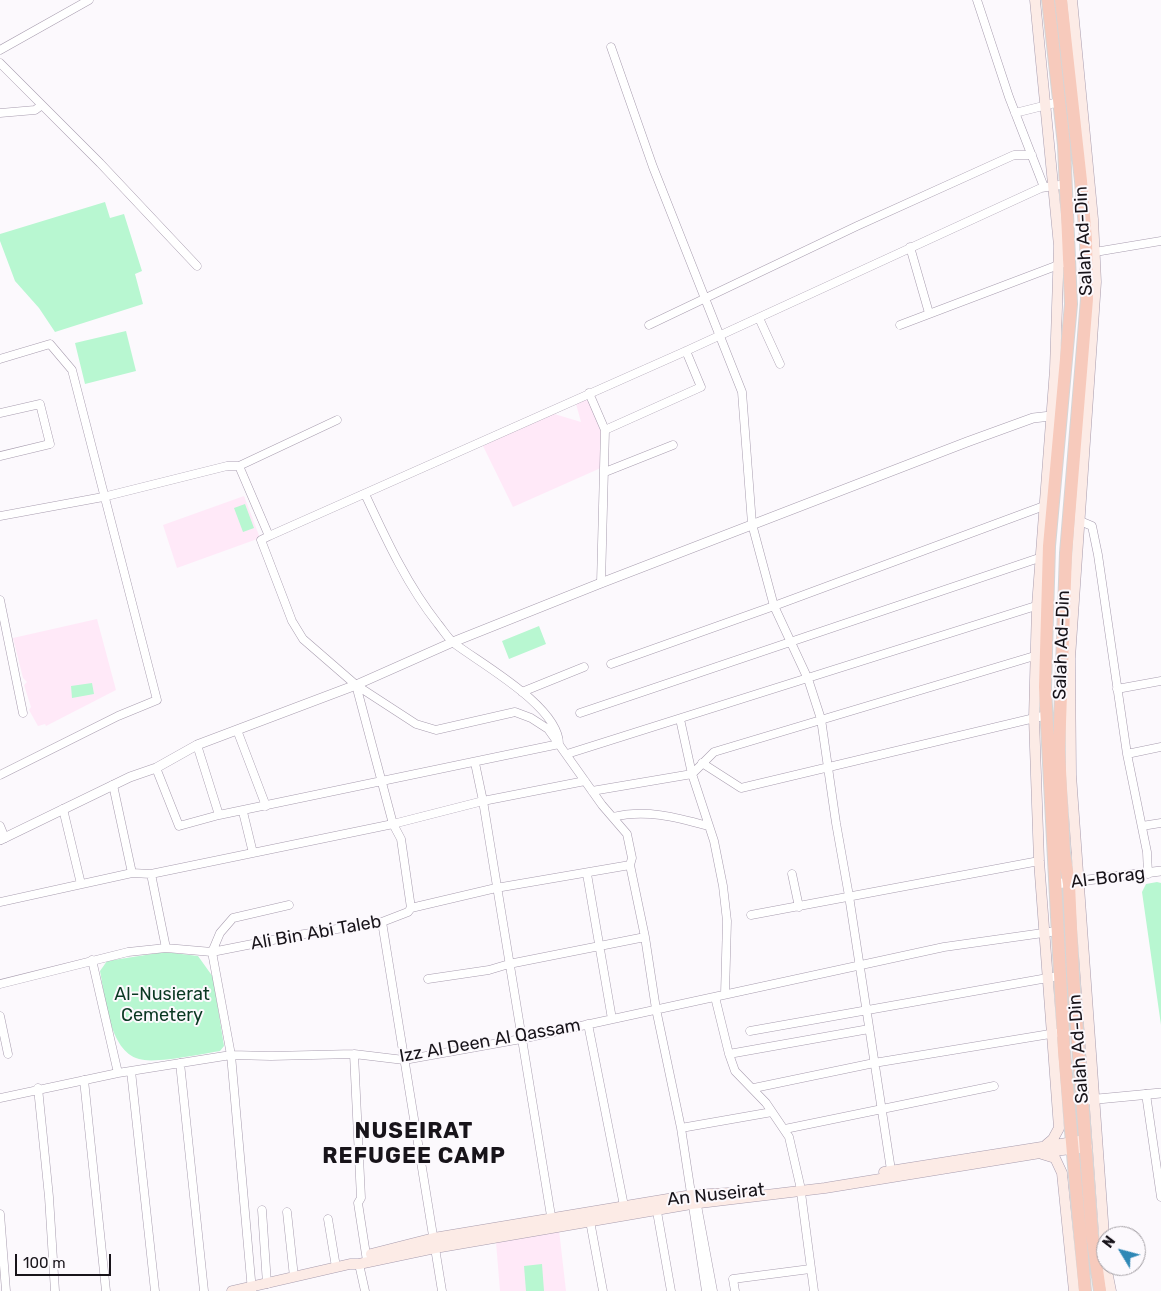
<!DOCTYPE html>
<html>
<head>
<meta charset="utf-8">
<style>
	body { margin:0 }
	#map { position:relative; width:1161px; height:1291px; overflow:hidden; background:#fcf9fd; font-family:Rubik,sans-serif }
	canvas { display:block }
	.north { position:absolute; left:1096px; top:1226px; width:50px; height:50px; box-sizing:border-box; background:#fcf9fd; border:1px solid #a19da2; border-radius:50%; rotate:307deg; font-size:14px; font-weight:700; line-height:20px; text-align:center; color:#18141a }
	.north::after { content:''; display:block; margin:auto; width:18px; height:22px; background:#2f88b6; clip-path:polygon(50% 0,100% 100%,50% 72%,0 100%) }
	.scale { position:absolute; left:15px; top:1254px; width:96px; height:22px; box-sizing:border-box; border:2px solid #18141a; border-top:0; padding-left:6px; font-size:15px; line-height:18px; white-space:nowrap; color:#18141a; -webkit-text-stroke:4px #fcf9fd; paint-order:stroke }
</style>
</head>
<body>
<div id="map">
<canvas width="1161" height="1291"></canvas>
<div class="north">N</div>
<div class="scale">100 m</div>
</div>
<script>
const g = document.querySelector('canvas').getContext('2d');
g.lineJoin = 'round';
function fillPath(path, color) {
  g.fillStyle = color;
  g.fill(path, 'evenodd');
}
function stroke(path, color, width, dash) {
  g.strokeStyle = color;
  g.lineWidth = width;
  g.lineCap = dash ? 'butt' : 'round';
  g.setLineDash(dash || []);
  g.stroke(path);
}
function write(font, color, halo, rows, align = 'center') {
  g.font = font + ' Rubik,sans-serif';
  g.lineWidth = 4;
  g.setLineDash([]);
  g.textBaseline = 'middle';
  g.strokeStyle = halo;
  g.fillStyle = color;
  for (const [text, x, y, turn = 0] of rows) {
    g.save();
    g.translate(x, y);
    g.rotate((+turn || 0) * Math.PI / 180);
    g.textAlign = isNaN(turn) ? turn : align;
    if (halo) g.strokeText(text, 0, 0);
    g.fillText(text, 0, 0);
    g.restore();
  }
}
fillPath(new Path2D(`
	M587 395 601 429 603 467 513 507 483 446 551 413 581 422 575 400Z
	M244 496 260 538 177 568 163 525Z
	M97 619 116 690 46 726 45 724 38 726 29 710 31 707 24 685 27 682 23 678 13 638Z
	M559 1230 566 1291H500L496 1242Z`), '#ffe9f8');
fillPath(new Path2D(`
	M105 202 110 218 124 214 142 271 135 274 143 304 55 332 39 308 15 281 0 241V234Z
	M126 331 136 371 85 384 75 343Z
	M245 504 254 528 243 532 234 508Z
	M539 626 546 644 509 659 502 641Z
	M92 683 94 694 72 698 71 686Z
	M1157 882 1161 883V1025L1142 892 1146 884Z
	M165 952 198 956 213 977 224 1046 220 1051C202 1054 155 1064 139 1059 109 1051 105 996 100 971L107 961Z
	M542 1264 544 1291H526L524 1266Z`), '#b8f7d1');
const minor = new Path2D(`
	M977 0 1009 97 1044 187
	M611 47 653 167 742 392 752 524 774 606 808 679 821 719 836 823 849 896 891 1170
	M0 50 89 0
	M0 63 100 163 197 266
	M0 113 35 110 42 105
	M1015 113 1059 102
	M910 247 929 313
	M1095 252 1161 241
	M759 318 780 364
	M649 325 857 226 1014 155H1032
	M900 325 1061 264
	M0 359 50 344 72 370 157 700 118 716 0 775
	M589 393 605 430 601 583
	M0 413 40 404 50 444 0 456
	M605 430 701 387 686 351
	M239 466 337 420
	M605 472 673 445
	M365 494C386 539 407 585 438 624 443 630 448 639 455 644 483 665 559 707 559 744
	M0 516 103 497 227 466H239L269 536 261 540 292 621 303 639 356 685 393 824 401 839 411 908
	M1080 521 1092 526 1098 555 1127 754 1147 852 1148 874
	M269 536 686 351 1041 188 1066 184
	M0 600 23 713
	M611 664 774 606 1044 506
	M356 685 416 724 436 730 515 712 531 718 548 729 602 805 627 834 632 858 630 865 645 937 656 1009 681 1128 706 1291
	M1117 689 1161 681
	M522 692 584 667
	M580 713 1042 557
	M680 719 692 774 714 841 723 886 727 921 725 994
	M237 730 266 806
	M197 745 219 815
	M567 754 1042 604
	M1127 754 1161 747
	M475 763 483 801 552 1222
	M702 763 741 788 1047 715
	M156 768 179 826 219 815 559 744
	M113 785 132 873
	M592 791 692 774 714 752 1041 654
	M63 809 81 884
	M243 812 253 853
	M613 817C645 809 676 817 708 826
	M0 826 5 838
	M1142 826 1161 823
	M151 874 166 948
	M587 874 612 1019
	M792 874 799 907
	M0 902 132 873 151 874 393 824 483 801 585 781
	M751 915 1039 861
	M382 922 442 1291
	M92 960 118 1073
	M428 979 489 970 509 964 645 937
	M0 984 128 952 166 948 212 952 298 935 382 922 408 912 411 908 496 888 630 865
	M715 997 729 1054 735 1071 766 1103 789 1137 800 1185 814 1291
	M0 1016 8 1054
	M588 1024 625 1211
	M750 1031 1053 977
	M354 1054 361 1198 358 1203 367 1261
	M729 1054 869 1029
	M180 1063 204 1291
	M131 1071 155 1291
	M84 1080 106 1291
	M38 1088 49 1197 55 1291
	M754 1088 874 1063 1056 1033
	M1146 1094 1161 1197
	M0 1098 118 1073 231 1055 271 1056 354 1054 404 1060 521 1039 944 947 1057 931
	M681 1128 772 1112
	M785 1129 994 1086
	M696 1200 713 1291
	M656 1206 671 1291
	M262 1210 267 1284
	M287 1212 294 1277
	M0 1214 6 1291
	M328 1219 336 1267
	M590 1221 603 1291
	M359 1264 365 1291
	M252 1291 231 1055 212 952 220 933 233 918 289 905
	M735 1291 733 1279 810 1269`);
const tertiary = new Path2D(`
	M0 840 130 777 156 768 197 745 356 685 453 642 601 583 967 442 1033 418 1051 416
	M1055 884 1161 871
	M1087 1100 1161 1093`);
const secondary = new Path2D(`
	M1035 0 1059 246 1055 369 1037 606 1034 718 1039 861 1059 1128 1053 1139 1046 1145
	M1072 0 1093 219 1096 282 1070 658 1071 775 1106 1263
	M1042 1154 1055 1158 1062 1173 1074 1291
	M884 1172 1086 1140
	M371 1254 434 1238 692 1195 729 1193
	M1106 1266 1111 1291
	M232 1291 350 1264H359L435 1248 691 1204 825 1188 1046 1152 1087 1147`);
const trunk = new Path2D(`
	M1048 0 1064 145 1071 304 1049 546 1045 687 1064 1051 1085 1291
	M1061 0 1081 181 1086 240 1087 299 1066 553 1059 750 1064 853 1069 884 1073 975 1092 1234 1100 1291`);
stroke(minor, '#a89daf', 9);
stroke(tertiary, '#a89daf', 10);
stroke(secondary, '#a89daf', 11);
stroke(trunk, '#d5d5d6', 14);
stroke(minor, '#fff', 8);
stroke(tertiary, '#fff', 9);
stroke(secondary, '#fcebe6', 10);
stroke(trunk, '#f7cabc', 12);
write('18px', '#18141a', '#fcf9fd', [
	["Salah Ad-Din",1084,241,-93],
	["Salah Ad-Din",1062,645,-88],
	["Al-Borag",1108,878,-7],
	["Ali Bin Abi Taleb",316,933,-10],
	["Izz Al Deen Al Qassam",490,1041,-10],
	["Salah Ad-Din",1079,1049,-94],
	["An Nuseirat",716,1195,-6]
]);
write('18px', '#0a3822', '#fcf9fd', [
	["Al-Nusierat",162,995],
	["Cemetery",162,1016]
]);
g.letterSpacing = '1px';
write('bold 22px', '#18141a', '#fcf9fd', [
	["NUSEIRAT",414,1132],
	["REFUGEE CAMP",414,1157]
]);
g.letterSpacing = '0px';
</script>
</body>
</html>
